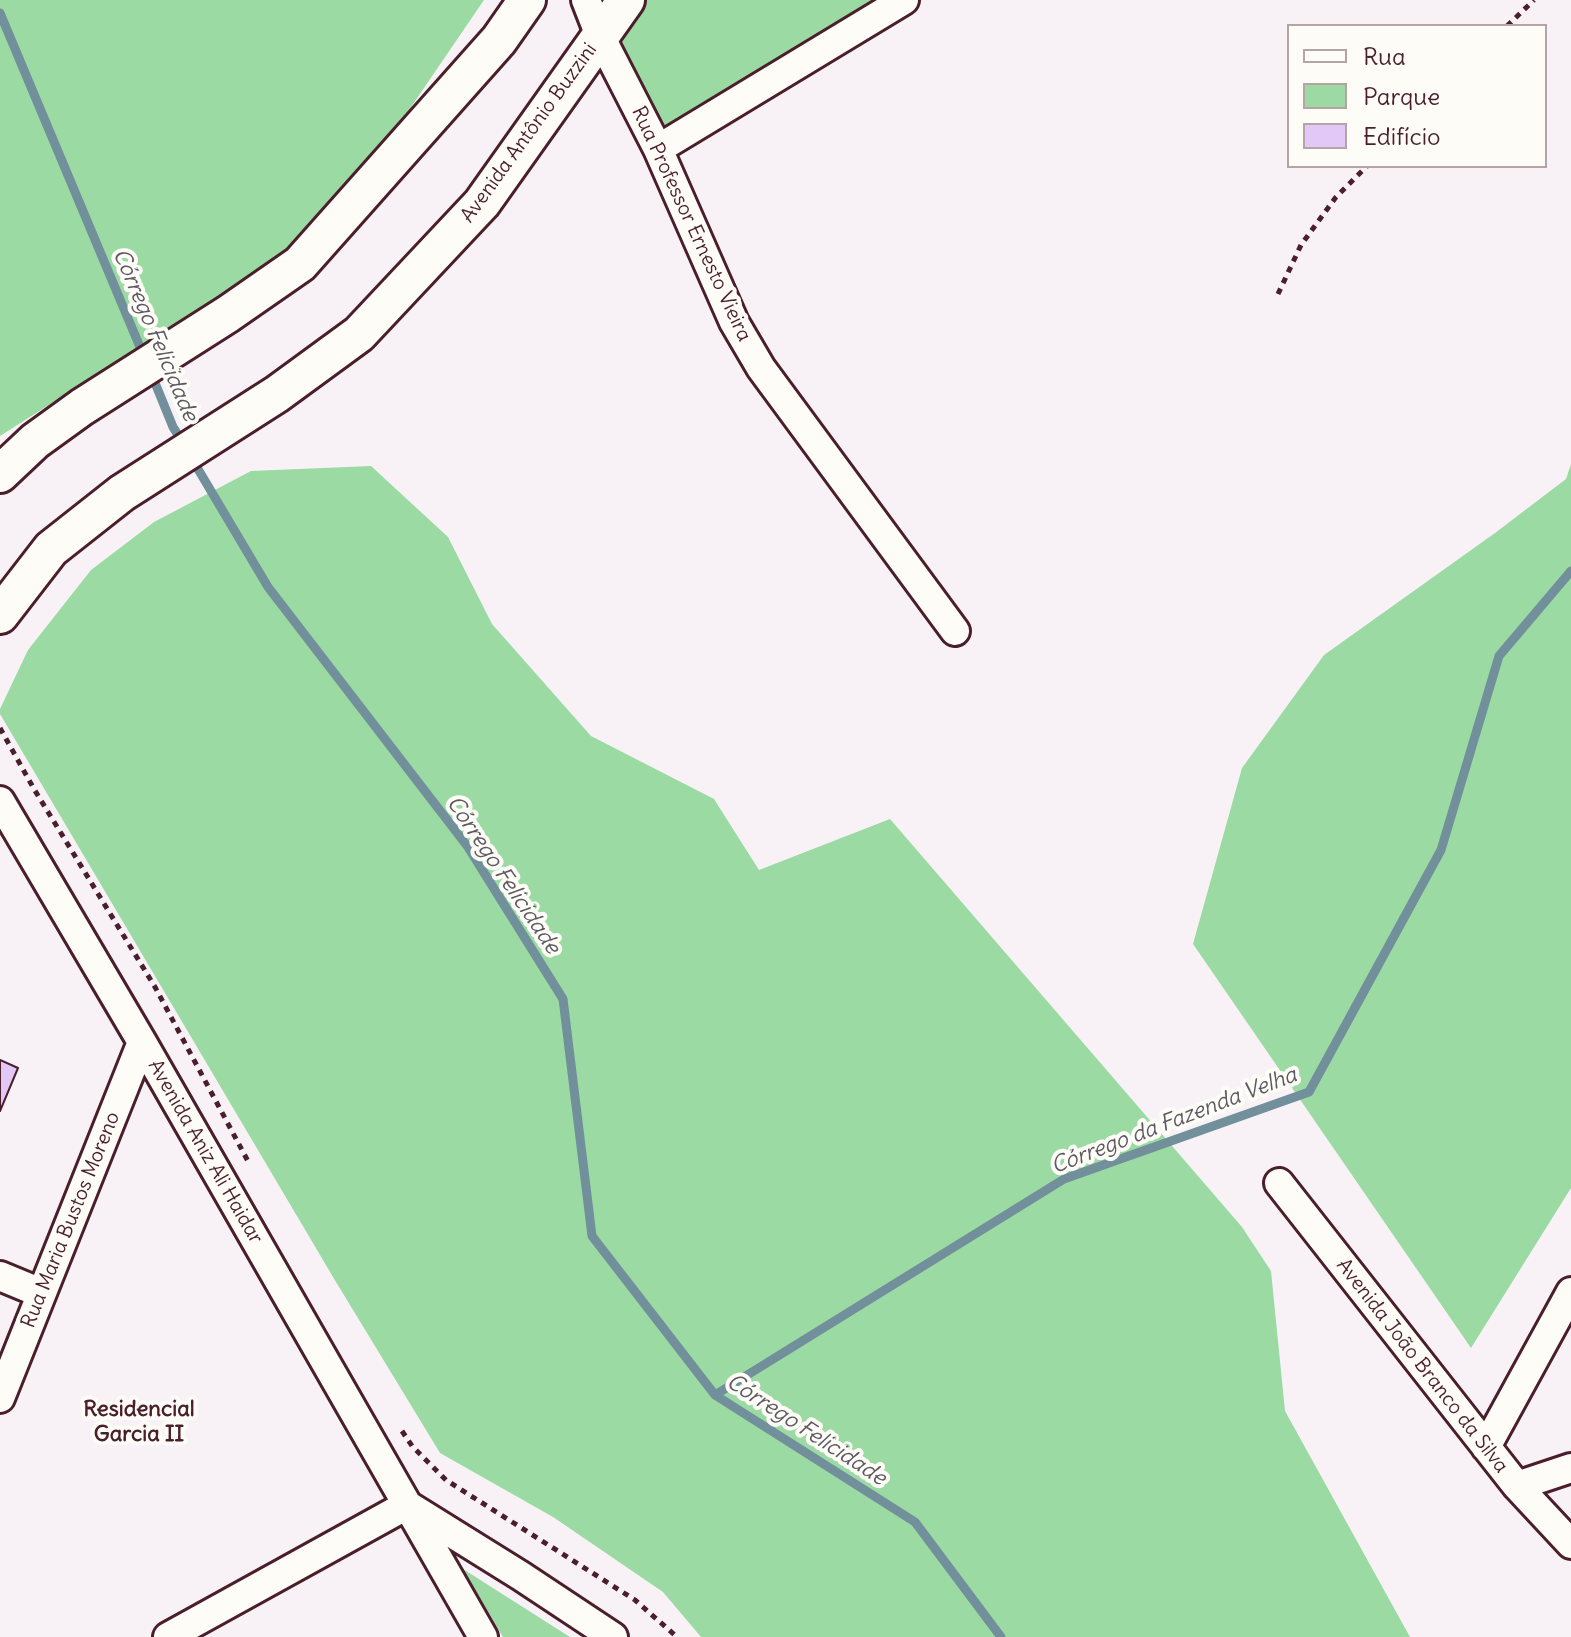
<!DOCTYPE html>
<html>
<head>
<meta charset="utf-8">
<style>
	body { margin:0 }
	#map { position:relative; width:1571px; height:1637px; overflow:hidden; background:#f8f2f7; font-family:Delius,sans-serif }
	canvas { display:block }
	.legend { position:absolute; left:1287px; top:24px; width:260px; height:144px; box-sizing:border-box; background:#fdfcf7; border:2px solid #b5a4a5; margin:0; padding:10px 14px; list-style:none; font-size:24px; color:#4a1f2b }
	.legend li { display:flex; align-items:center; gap:16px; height:40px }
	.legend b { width:40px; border:2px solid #b5a4a5 }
</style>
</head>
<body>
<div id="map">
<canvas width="1571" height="1637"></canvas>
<ul class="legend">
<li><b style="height:10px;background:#fdfcf7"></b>Rua</li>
<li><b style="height:22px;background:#9bdaa2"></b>Parque</li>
<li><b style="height:22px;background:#e2c8f7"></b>Edifício</li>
</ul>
</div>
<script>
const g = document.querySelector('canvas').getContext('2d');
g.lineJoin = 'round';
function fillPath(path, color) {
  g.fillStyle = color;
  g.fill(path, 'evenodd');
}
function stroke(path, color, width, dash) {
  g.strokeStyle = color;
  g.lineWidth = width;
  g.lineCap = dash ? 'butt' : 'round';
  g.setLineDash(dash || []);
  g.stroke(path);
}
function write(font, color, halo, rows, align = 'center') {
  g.font = font + ' Delius,sans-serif';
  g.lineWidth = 8;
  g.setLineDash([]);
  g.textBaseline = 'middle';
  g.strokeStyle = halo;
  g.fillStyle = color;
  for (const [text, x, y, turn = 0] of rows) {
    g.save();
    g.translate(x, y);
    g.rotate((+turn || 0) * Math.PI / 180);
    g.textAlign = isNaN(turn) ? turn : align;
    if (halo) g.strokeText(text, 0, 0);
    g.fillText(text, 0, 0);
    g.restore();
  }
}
fillPath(new Path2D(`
	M0 0H484L353 192 283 256 0 436Z
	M641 0H894L660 142 611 40Z
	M1571 464V1188L1471 1348 1193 944 1242 768 1324 655 1495 533 1566 479Z
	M371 466 448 537 492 624 591 736 714 799 759 870 890 819 1242 1227 1271 1271 1285 1411 1410 1637H701L663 1592 553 1517 440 1453 336 1282 0 714V709L28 650 91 570 154 522 251 471Z
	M463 1569 570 1637H503Z`), '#9bdaa2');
stroke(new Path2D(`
	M0 13 145 359
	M151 373 173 427 185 446
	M192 459 268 587 468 847 563 999 592 1236 715 1395 915 1522 1001 1637
	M715 1395 1064 1179 1309 1092 1441 850 1499 656 1571 571`), '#71909b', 9);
const building = new Path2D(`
	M0 1060 18 1068 0 1111Z`);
fillPath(building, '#e2c8f7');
stroke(building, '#4a1f2b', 2);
const minor = new Path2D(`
	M586 0 600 36 658 149 734 322 761 368 955 631
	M658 149 904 0
	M0 801 142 1042 483 1637
	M1279 1183 1517 1486 1571 1544
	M0 1276 41 1293
	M0 1398 142 1042
	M1486 1447 1571 1292
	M1517 1486 1571 1468
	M168 1637 407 1505 521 1576 613 1637`);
const tertiary = new Path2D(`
	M0 474 35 441 82 407 228 314 300 264 499 40 527 0
	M0 615 51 549 122 493 277 394 359 334 482 203 626 0`);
stroke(minor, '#4a1f2b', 34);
stroke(tertiary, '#4a1f2b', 42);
stroke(new Path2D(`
	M1507 26 1534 0
	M1278 294 1301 245 1336 197 1367 166
	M0 728 34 789 155 987 250 1165
	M402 1431 412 1446 446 1480 635 1600 677 1637`), '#4a1f2b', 5, [6, 6]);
stroke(minor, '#fdfcf7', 28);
stroke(tertiary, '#fdfcf7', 36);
write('20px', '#4a1f2b', '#fdfcf7', [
	["Avenida Antônio Buzzini",529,133,-54],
	["Rua Professor Ernesto Vieira",691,224,65],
	["Avenida Aniz Ali Haidar",205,1152,60],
	["Rua Maria Bustos Moreno",71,1220,-68],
	["Avenida João Branco da Silva",1422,1366,52]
]);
write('italic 22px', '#5e5863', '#fdfcf7', [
	["Córrego Felicidade",155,335,67],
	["Córrego Felicidade",503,875,56],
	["Córrego da Fazenda Velha",1174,1121,-21],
	["Córrego Felicidade",806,1430,33]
]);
write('bold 22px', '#4a1f2b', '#fdfcf7', [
	["Residencial",139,1410],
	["Garcia II",139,1435]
]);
</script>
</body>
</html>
